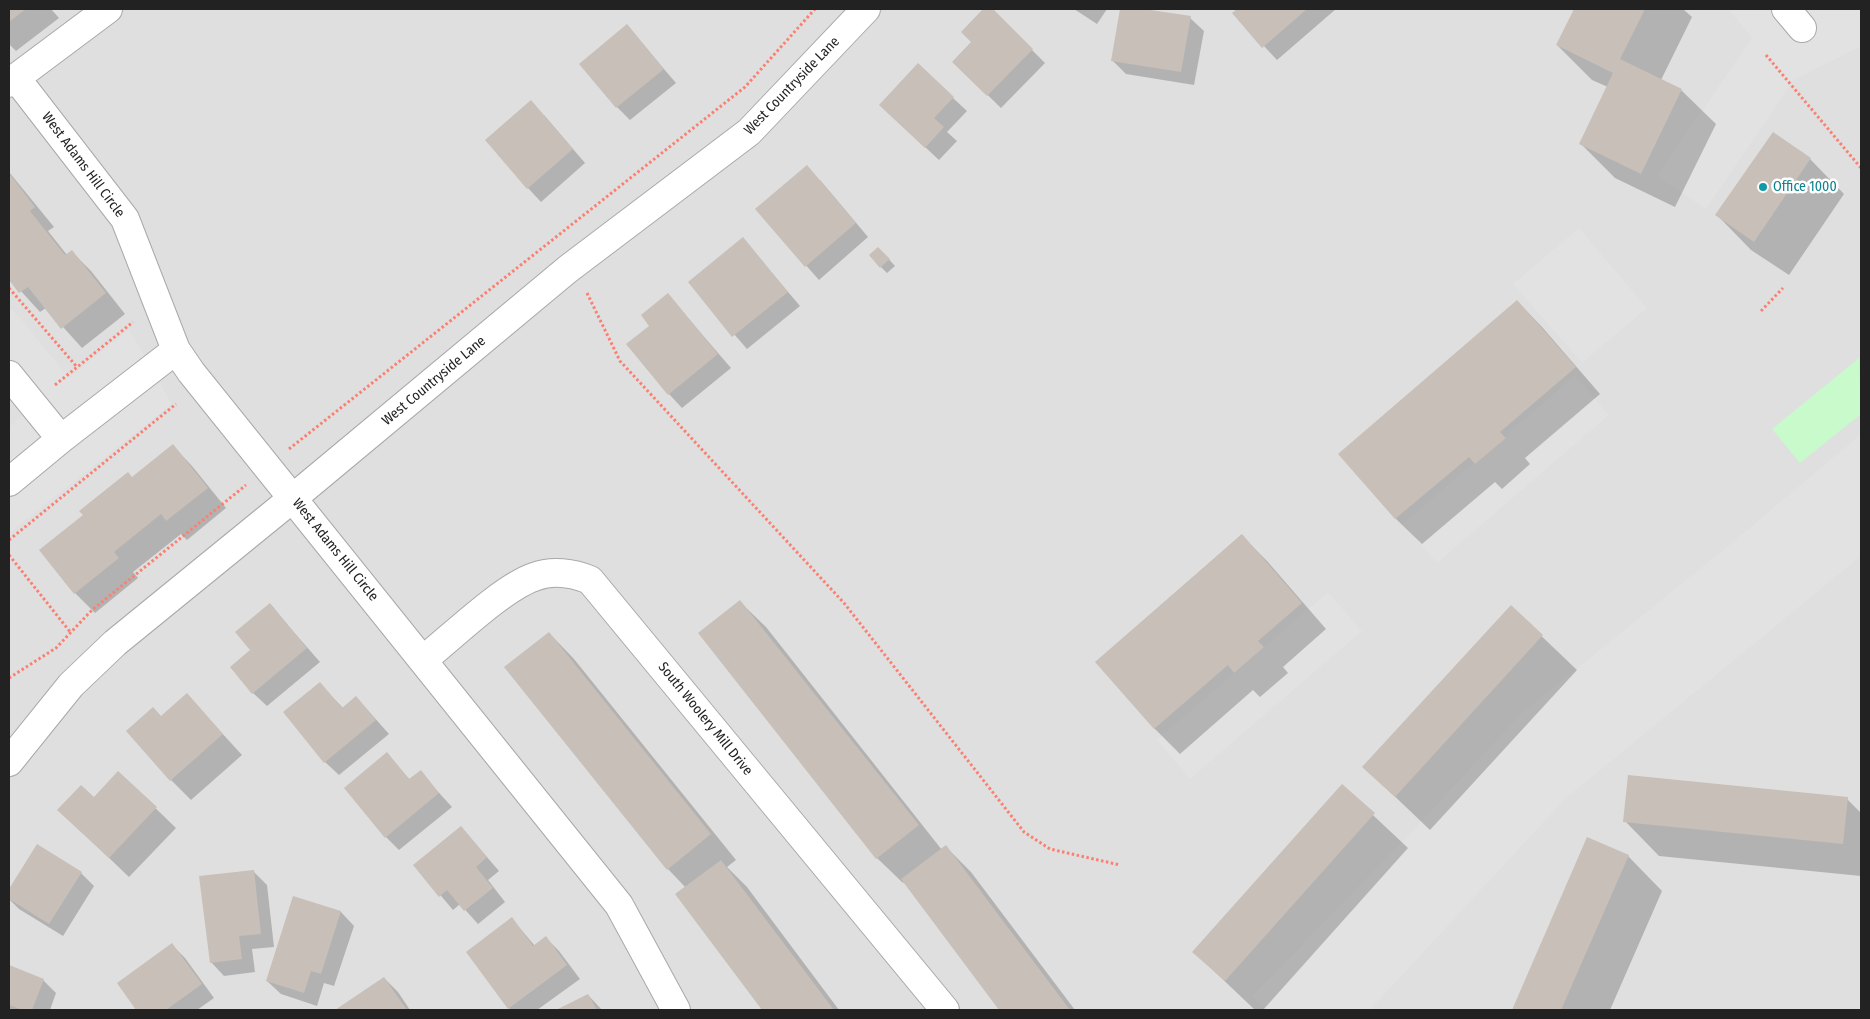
<!DOCTYPE html>
<html>
<head>
<meta charset="utf-8">
<style>
	body { margin:0 }
	#map { position:relative; width:1870px; height:1019px; overflow:hidden; background:#f2efe9; font-family:"Fira Sans Condensed",sans-serif }
	canvas { display:block }
	.frame { position:absolute; inset:0; border:10px solid #222; pointer-events:none }
</style>
</head>
<body>
<div id="map">
<canvas width="1870" height="1019"></canvas>
<div class="frame"></div>
</div>
<script>
const g = document.querySelector('canvas').getContext('2d');
g.lineJoin = 'round';
function fillPath(path, color) {
  g.fillStyle = color;
  g.fill(path, 'evenodd');
}
function stroke(path, color, width, dash) {
  g.strokeStyle = color;
  g.lineWidth = width;
  g.lineCap = dash ? 'butt' : 'round';
  g.setLineDash(dash || []);
  g.stroke(path);
}
function write(font, color, halo, rows, align = 'center') {
  g.font = font + ' "Fira Sans Condensed",sans-serif';
  g.lineWidth = 5;
  g.setLineDash([]);
  g.textBaseline = 'middle';
  g.strokeStyle = halo;
  g.fillStyle = color;
  for (const [text, x, y, turn = 0] of rows) {
    g.save();
    g.translate(x, y);
    g.rotate((+turn || 0) * Math.PI / 180);
    g.textAlign = isNaN(turn) ? turn : align;
    if (halo) g.strokeText(text, 0, 0);
    g.fillText(text, 0, 0);
    g.restore();
  }
}
fillPath(new Path2D(`
	M9 9H1861V1010H9Z`), '#e0dfdf');
fillPath(new Path2D(`
	M1859 358 1861 414 1800 463 1772 429Z`), '#c8facc');
fillPath(new Path2D(`
	M1728 9H1861V46L1794 80 1706 209 1657 176 1752 38Z
	M1579 228 1647 308 1582 363 1513 284Z
	M9 308 17 314 69 378 129 329 172 404 9 533V427L21 416 9 400Z
	M1575 376 1609 415 1437 563 1403 524Z
	M1861 434V556L1565 799 1370 1010H1267L1252 997 1419 824 1522 713 1728 546Z
	M1328 592 1362 631 1190 779 1157 740Z`), '#e2e2e2');
fillPath(new Path2D(`
	M9 9H51L59 18 16 51 9 44Z
	M985 9H991L1045 63 1001 108 954 62 973 42 962 32Z
	M1074 9H1107L1097 24Z
	M1121 9H1136L1190 18 1204 31 1194 85 1126 74 1112 60Z
	M1239 9H1336L1277 60 1234 14Z
	M1575 9H1683L1692 17 1661 80 1681 90 1716 124 1675 207 1615 178 1580 143 1608 87 1592 80 1557 45Z
	M627 26 676 83 630 120 617 107Z
	M953 98 967 111 947 132 957 141 939 160 894 118Z
	M544 115 585 163 541 202 528 188Z
	M1810 159 1844 194 1789 275 1751 250 1717 215Z
	M9 172 54 227 48 231 67 255 72 252 91 271 125 314 82 348 46 308 40 312 9 278Z
	M820 180 868 237 819 280 757 210Z
	M743 239 800 306 747 349 689 282Z
	M885 255 895 266 887 273 881 267Z
	M668 295 731 368 682 408 669 394 651 326Z
	M1517 301 1542 327 1600 394 1525 458 1530 464 1502 489 1495 482 1422 544 1396 519 1340 454Z
	M173 446 192 466 226 508 187 540 181 534 133 572 138 578 95 613 75 593 41 550Z
	M1241 535 1267 561 1326 629 1283 667 1288 673 1260 697 1253 690 1180 754 1155 729 1097 662Z
	M740 602 766 627 942 850 946 847 971 872 1075 1010H1001L904 882 903 883 877 858Z
	M270 605 320 662 267 706 253 693 252 651Z
	M1511 607 1577 670 1430 830 1364 767Z
	M549 633 574 659 736 860 727 867 747 887 839 1010H764L677 895 686 888 668 869Z
	M320 684 343 708 356 697 389 734 339 775 325 762Z
	M187 695 242 755 191 800 171 780 162 718Z
	M387 754 410 780 420 772 452 807 399 850 386 837Z
	M118 772 176 828 129 877 59 810 94 799Z
	M1342 786 1408 848 1263 1010H1255L1194 952Z
	M1847 799 1861 813V876L1659 856 1625 821Z
	M461 827 499 871 488 880 505 902 478 924 460 904 453 910 415 865Z
	M1588 839 1628 856 1662 891 1610 1010H1513Z
	M38 846 81 873 94 886 63 936 19 909 9 899V891Z
	M253 871 267 885 274 947 252 949 255 972 224 976 211 962Z
	M294 898 341 912 354 926 334 986 324 983 317 1006 281 994 267 981Z
	M512 919 535 946 546 938 559 951 580 979 537 1010H511L509 1008Z
	M172 945 185 958 214 998 197 1010H138L118 984Z
	M9 967 43 980 56 993 50 1010H9Z
	M384 978 398 992 410 1010H337Z
	M588 995 602 1010H559Z`), '#0003');
fillPath(new Path2D(`
	M9 9H26L9 22Z
	M983 9H993L1033 49 987 96 952 62 971 42 961 32Z
	M1120 9H1144L1191 16 1181 72 1111 61Z
	M1237 9H1307L1262 48 1232 13Z
	M1574 9H1645L1620 59 1682 89 1641 174 1579 144 1613 73 1556 45Z
	M627 24 664 69 616 108 579 64Z
	M918 63 954 97 934 118 944 127 925 148 879 105Z
	M531 100 573 149 527 189 485 140Z
	M1773 132 1811 158 1754 242 1715 215Z
	M807 165 856 223 805 267 755 209Z
	M9 173 35 207 30 211 65 255 72 250 106 293 61 329 28 287 19 293 9 280Z
	M743 237 788 292 732 337 688 282Z
	M878 247 890 259 880 268 869 255Z
	M668 293 718 354 668 395 626 344 649 326 641 315Z
	M1517 300 1576 367 1500 432 1506 438 1475 464 1469 457 1395 519 1338 454Z
	M173 444 208 488 166 521 161 514 114 552 119 558 74 594 39 550 83 515 79 511 128 472 132 477Z
	M1242 534 1302 603 1258 641 1264 647 1234 673 1228 665 1154 729 1095 662Z
	M740 600 919 825 876 859 698 633Z
	M270 603 307 648 252 694 230 667 250 650 235 632Z
	M1511 605 1543 635 1395 797 1362 767Z
	M549 632 711 834 667 870 504 667Z
	M320 682 342 708 356 696 376 720 324 763 283 712Z
	M187 693 223 734 170 781 126 731 153 707 161 716Z
	M387 752 409 779 421 770 439 793 385 838 344 788Z
	M118 771 157 807 109 858 57 810 81 785 94 797Z
	M1628 775 1848 797 1843 844 1623 822Z
	M1342 784 1375 813 1225 981 1192 952Z
	M461 826 487 857 476 867 493 888 464 911 447 890 439 897 413 865Z
	M1587 837 1629 855 1561 1010H1512Z
	M37 844 82 872 49 924 9 899V889Z
	M946 845 1070 1010H999L901 879Z
	M721 860 834 1010H762L675 894Z
	M254 870 261 934 239 936 242 959 210 963 199 876Z
	M293 896 341 911 321 974 311 971 304 993 266 981Z
	M512 917 533 946 546 936 567 965 508 1009 466 952Z
	M172 943 202 984 166 1010H136L117 983Z
	M9 965 44 979 32 1010H23L9 1005Z
	M384 977 407 1010H335Z
	M588 994 597 1010H556Z`), '#c7bfb8');
const minor = new Path2D(`
	M1786 9 1802 28
	M16 78 125 219 176 350 191 372 619 905 676 1010
	M9 83 108 9
	M9 375 61 439 176 350
	M9 482 61 439
	M423 660C452 637 502 588 534 577 552 570 573 573 590 580L945 1010
	M9 762 71 685 115 643 293 498 568 269 749 132 866 9`);
stroke(minor, '#a9a9a9', 30);
stroke(new Path2D(`
	M1766 55 1861 168
	M9 288 77 367
	M587 293 620 361 844 603 1024 832 1050 849 1120 865
	M1761 311 1783 288
	M55 385 133 322
	M289 449 745 87 815 9
	M9 540 176 404
	M9 555 71 633
	M9 678 56 648 92 610 246 485`), '#fa8072', 3, [2.5, 2.5]);
stroke(minor, '#fff', 28);
for (const [x, y, r, color] of [
	[1763,187,5,"#0f9aa8"]
]) {
  const dot = new Path2D();
  dot.arc(x, y, r, 0, 2 * Math.PI);
  g.fillStyle = color;
  g.fill(dot);
  stroke(dot, '#fff', 2);
}
write('14px', '#222', '#fff', [
	["West Countryside Lane",792,86,-46],
	["West Adams Hill Circle",83,165,53],
	["West Countryside Lane",434,381,-40],
	["West Adams Hill Circle",335,550,51],
	["South Woolery Mill Drive",705,719,51]
]);
write('14px', '#0d838f', '#fff', [
	["Office 1000",1773,187]
], 'left');
</script>
</body>
</html>
